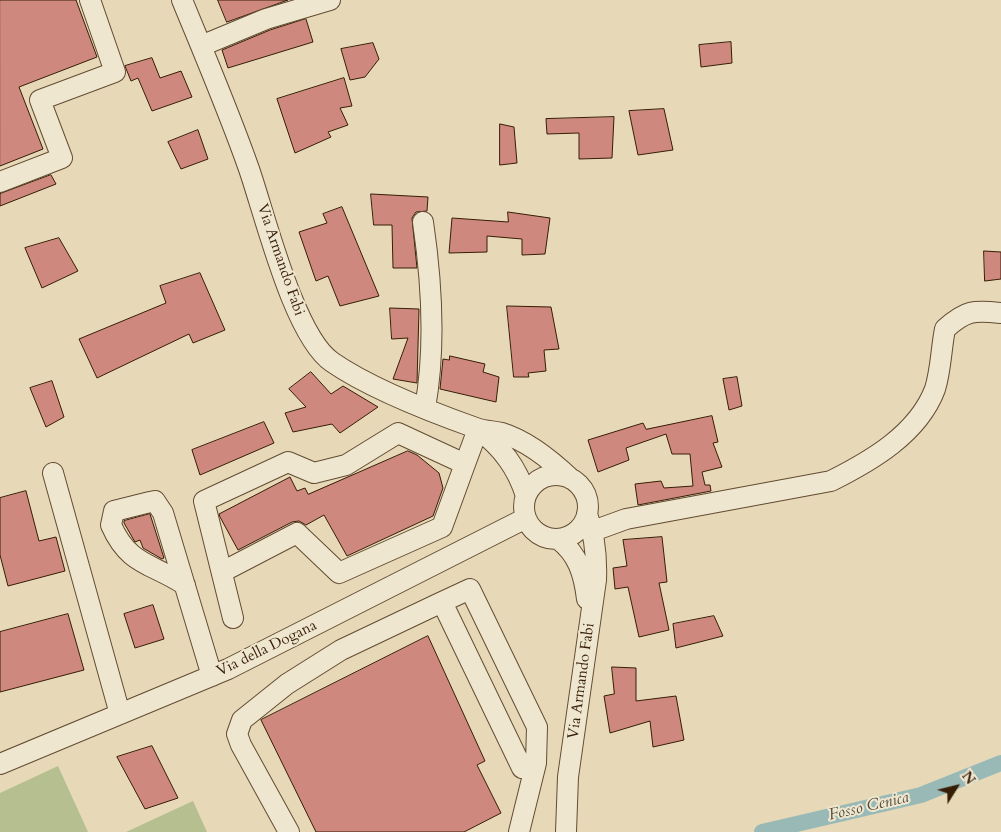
<!DOCTYPE html>
<html>
<head>
<meta charset="utf-8">
<style>
	body { margin:0 }
	#map { position:relative; width:1001px; height:832px; overflow:hidden; background:#e7d8b7; font-family:Cardo,serif }
	canvas { display:block }
	.north { position:absolute; left:931px; top:762px; width:50px; height:50px; -webkit-text-stroke:4px #efe6d0; paint-order:stroke; rotate:54deg; font-size:14px; font-weight:700; line-height:20px; text-align:center; color:#361d06 }
	.north::after { content:''; display:block; margin:auto; width:18px; height:22px; background:#361d06; clip-path:polygon(50% 0,100% 100%,50% 72%,0 100%) }
</style>
</head>
<body>
<div id="map">
<canvas width="1001" height="832"></canvas>
<div class="north">N</div>
</div>
<script>
const g = document.querySelector('canvas').getContext('2d');
g.lineJoin = 'round';
function fillPath(path, color) {
  g.fillStyle = color;
  g.fill(path, 'evenodd');
}
function stroke(path, color, width, dash) {
  g.strokeStyle = color;
  g.lineWidth = width;
  g.lineCap = dash ? 'butt' : 'round';
  g.setLineDash(dash || []);
  g.stroke(path);
}
function write(font, color, halo, rows, align = 'center') {
  g.font = font + ' Cardo,serif';
  g.lineWidth = 4;
  g.setLineDash([]);
  g.textBaseline = 'middle';
  g.strokeStyle = halo;
  g.fillStyle = color;
  for (const [text, x, y, turn = 0] of rows) {
    g.save();
    g.translate(x, y);
    g.rotate((+turn || 0) * Math.PI / 180);
    g.textAlign = isNaN(turn) ? turn : align;
    if (halo) g.strokeText(text, 0, 0);
    g.fillText(text, 0, 0);
    g.restore();
  }
}
fillPath(new Path2D(`
	M58 766 88 832H0V793Z
	M193 801 207 832H126Z`), '#b5bf8f');
stroke(new Path2D(`
	M762 832 921 795 1001 763`), '#98b9b5', 16);
const building = new Path2D(`
	M0 0H76L97 57 19 87 43 149 0 166Z
	M218 0H288L227 22Z
	M306 19 313 42 228 68 222 50 270 30Z
	M731 42 732 63 701 67 699 45Z
	M373 43 379 59 365 77 350 80 341 49Z
	M152 58 160 78 181 71 192 97 152 111 138 78 131 81 125 66Z
	M344 78 352 106 340 108 348 125 328 132 331 137 295 153 277 99Z
	M664 109 673 150 638 155 629 111Z
	M614 117 612 158 579 159V133L547 134 546 119Z
	M500 124 514 127 517 163 500 165Z
	M198 130 208 159 181 169 168 142Z
	M51 175 56 184 0 206V194Z
	M371 194 428 197 427 211 416 212 412 218 417 268H393L392 225H374Z
	M342 207 379 296 340 306 328 276 316 281 299 232 327 223 323 214Z
	M508 212 550 218 545 254 522 255V239L487 236V252L449 253 452 218 508 222Z
	M59 238 78 271 42 288 25 248Z
	M984 251 1001 252V279L985 281Z
	M200 273 225 330 193 343 189 334 97 378 79 339 166 303 160 286Z
	M507 306 551 307 559 349 544 350 546 371 528 373 529 377H514Z
	M390 308 419 309 417 383 393 379 408 338 392 339Z
	M450 356 485 364 483 372 499 377 496 402 440 389 443 359 449 360Z
	M311 372 331 394 343 386 378 407 340 433 332 424 293 432 285 413 306 407 289 389Z
	M737 377 742 406 729 410 723 379Z
	M52 381 64 417 46 427 30 388Z
	M712 416 718 442 713 443 722 467 702 472 705 485H710L711 491 638 505 635 484 661 481 664 488 693 486 690 454H672L666 434 626 448 629 460 598 472 588 440 643 423 646 429Z
	M264 422 274 443 200 475 192 450Z
	M408 451 417 455 439 473 443 488 433 516 347 556 324 515 306 525 299 521 292 522 238 550 220 517 219 514 290 477 297 491 305 488 308 494Z
	M26 491 39 541 56 537 65 571 8 586 0 555V498Z
	M150 514 164 558 162 559 143 548 140 540 135 542 124 523V521Z
	M662 537 667 582 659 583 669 630 639 637 628 587 615 589 613 568 627 566 623 540Z
	M153 605 164 639 135 648 124 614Z
	M68 614 84 670 0 692V632Z
	M714 616 723 636 676 648 673 624Z
	M428 636 485 761 477 765 501 813 464 832H316L261 720Z
	M612 667 636 668V701L676 696 684 740 653 747 650 721 610 733 604 696 614 694Z
	M152 746 178 798 145 809 117 757Z`);
fillPath(building, '#cf887e');
stroke(building, '#361d06', 1);
const minor = new Path2D(`
	M182 0C205 56 229 112 249 169 265 215 294 336 332 362 371 389 431 412 476 428 484 431 493 431 502 433 528 441 551 460 571 479
	M201 46 266 19 330 0
	M0 182 62 158 40 100 115 72 90 0
	M423 222C432 283 436 347 425 408
	M478 429C502 448 517 467 526 496
	M53 473 120 714
	M524 507a32 32 0 1 1 64 0a32 32 0 1 1-64 0Z
	M593 531 626 519 831 481C871 461 918 434 935 389 941 370 941 349 945 329 966 310 974 310 1001 313
	M558 539C578 554 584 574 587 599
	M222 572 297 533 339 573 442 527 465 464
	M185 585C152 563 129 566 111 525L114 511 150 502 155 501 163 513 212 676
	M442 602 470 589 537 727 536 763 519 832
	M233 618 204 501 288 462 314 473 346 465 398 433 465 464 478 429
	M0 764 228 669 526 518
	M289 832 241 745 237 734 242 720 287 684 341 650 442 602 522 768
	M566 832 568 777 596 580C597 556 595 536 587 514`);
stroke(minor, '#624c32', 22);
stroke(minor, '#efe6d0', 20);
write('15px', '#361d06', '#efe6d0', [
	["Via Armando Fabi",280,260,71],
	["Via della Dogana",267,649,-26],
	["Via Armando Fabi",582,681,-82]
]);
write('italic 16px', '#534c3b', '#efe6d0', [
	["Fosso Cenica",869,807,-13]
]);
</script>
</body>
</html>
